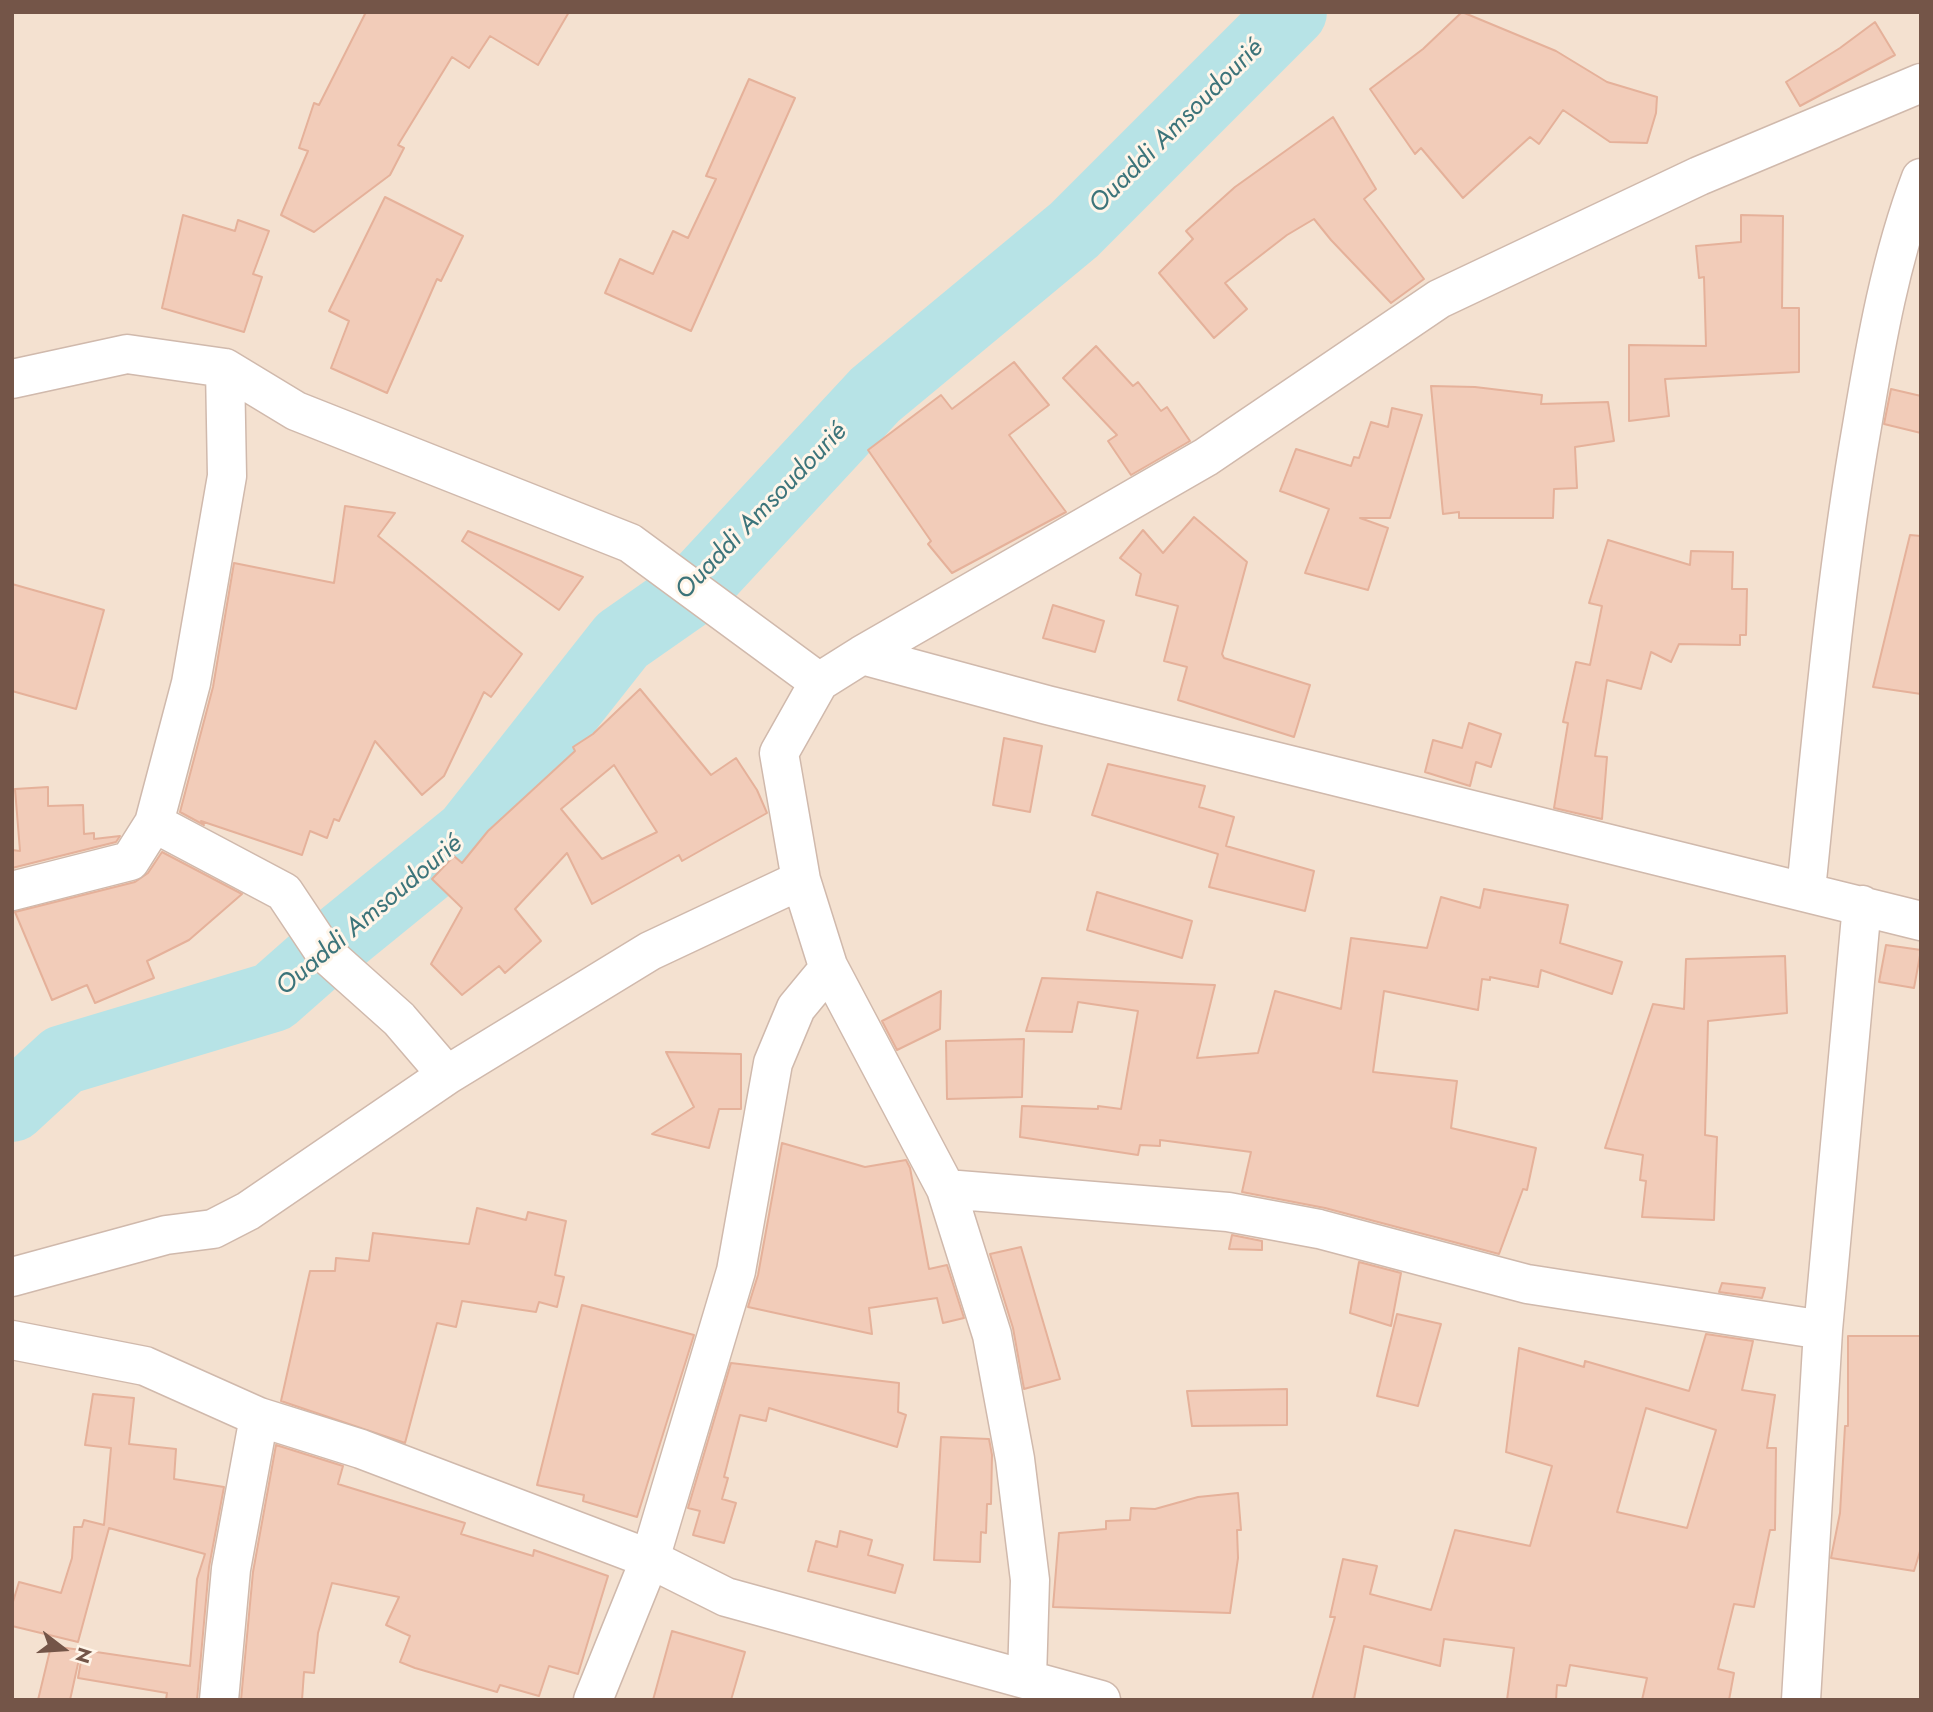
<!DOCTYPE html>
<html>
<head>
<meta charset="utf-8">
<style>
	body { margin:0 }
	#map { position:relative; width:1933px; height:1712px; overflow:hidden; background:#fcf0e2; font-family:Jost,sans-serif }
	canvas { display:block }
	.frame { position:absolute; inset:0; border:14px solid #745548; pointer-events:none }
	.north { position:absolute; left:28px; top:1614px; width:70px; height:70px; -webkit-text-stroke:5px #fff5e9; paint-order:stroke; rotate:107deg; font-size:19px; font-weight:700; line-height:28px; text-align:center; color:#745548 }
	.north::after { content:''; display:block; margin:auto; width:24px; height:32px; background:#745548; clip-path:polygon(50% 0,100% 100%,50% 72%,0 100%) }
</style>
</head>
<body>
<div id="map">
<canvas width="1933" height="1712"></canvas>
<div class="frame"></div>
<div class="north">N</div>
</div>
<script>
const g = document.querySelector('canvas').getContext('2d');
g.lineJoin = 'round';
function fillPath(path, color) {
  g.fillStyle = color;
  g.fill(path, 'evenodd');
}
function stroke(path, color, width, dash) {
  g.strokeStyle = color;
  g.lineWidth = width;
  g.lineCap = dash ? 'butt' : 'round';
  g.setLineDash(dash || []);
  g.stroke(path);
}
function write(font, color, halo, rows, align = 'center') {
  g.font = font + ' Jost,sans-serif';
  g.lineWidth = 6;
  g.setLineDash([]);
  g.textBaseline = 'middle';
  g.strokeStyle = halo;
  g.fillStyle = color;
  for (const [text, x, y, turn = 0] of rows) {
    g.save();
    g.translate(x, y);
    g.rotate((+turn || 0) * Math.PI / 180);
    g.textAlign = isNaN(turn) ? turn : align;
    if (halo) g.strokeText(text, 0, 0);
    g.fillText(text, 0, 0);
    g.restore();
  }
}
fillPath(new Path2D(`
	M12 12H1921V1700H12Z`), '#f4e1d0');
stroke(new Path2D(`
	M12 1107 63 1060 273 997 324 952 469 834 622 640 695 589 875 395 1074 230 1292 12`), '#b7e3e6', 70);
const building = new Path2D(`
	M366 12H569L538 65 490 36 469 68 452 57 398 145 404 148 390 175 314 232 281 215 308 151 299 148 314 103 319 105Z
	M1462 12 1556 51 1607 82 1657 97 1656 113 1647 143 1610 142 1563 110 1539 144 1530 137 1463 198 1421 148 1415 154 1370 89 1423 49Z
	M1875 22 1895 55 1800 106 1786 82 1840 48Z
	M749 79 795 98 691 331 605 293 620 259 653 274 673 231 688 238 716 179 706 176Z
	M1333 117 1376 189 1364 199 1424 279 1391 303 1331 240 1314 219 1287 235 1225 283 1247 309 1214 338 1159 273 1193 239 1186 231 1235 187Z
	M385 197 463 236 441 281 437 279 387 393 331 368 349 321 329 311Z
	M183 215 235 231 238 220 269 231 253 274 262 277 244 332 162 308Z
	M1741 215 1783 216 1782 308H1799V372L1665 379 1669 416 1629 421V345L1706 346 1704 277 1699 278 1696 246 1741 242Z
	M1096 346 1133 386 1138 382 1161 411 1167 407 1190 441 1131 475 1108 441 1117 435 1063 378Z
	M1014 362 1049 405 1009 435 1066 512 952 573 928 544 931 541 868 450 941 395 952 409Z
	M1431 386 1475 387 1542 395 1541 404 1608 402 1614 441 1575 447 1577 488 1554 489 1553 518H1459V512L1443 514Z
	M1891 389 1921 396V433L1884 424Z
	M1392 408 1422 415 1390 518H1360L1388 528 1368 590 1305 573 1329 509 1280 491 1296 449 1351 466 1354 457 1359 458 1371 422 1388 427Z
	M345 506 395 513 378 536 522 654 491 697 484 692 444 776 422 795 375 741 339 821 334 819 327 838 310 831 302 855 201 821 204 825 180 812 213 687 234 563 334 583Z
	M1194 517 1247 562 1222 654 1224 658 1310 685 1294 737 1178 700 1187 667 1164 661 1178 606 1136 595 1141 574 1120 558 1143 530 1163 553Z
	M468 531 583 577 559 610 462 541Z
	M1910 535 1921 536V694L1873 687Z
	M1608 540 1690 565 1691 551 1733 552 1732 589H1747L1746 635H1740V645L1679 644 1671 662 1651 652 1641 689 1607 680 1595 756 1607 757 1602 819 1554 808 1568 723 1563 722 1576 662 1590 665 1602 606 1589 603Z
	M12 584 104 610 76 709 12 691Z
	M1053 605 1104 621 1095 652 1043 638Z
	M640 689 711 775 736 758 757 790 767 813 682 861 679 855 592 904 567 853 515 909 541 941 505 973 499 966 462 995 431 964 462 908 432 879 454 856 462 863 488 831 575 751 573 747 593 734ZM614 765 657 832 602 859 561 809Z
	M1469 723 1501 734 1491 767 1476 762 1470 786 1425 772 1433 740 1462 748Z
	M1004 738 1042 746 1030 812 993 805Z
	M1108 764 1205 786 1199 807 1234 817 1226 846 1314 871 1305 911 1209 887 1218 854 1092 815Z
	M48 787V806L83 805 84 834 94 833V839L120 836 116 842 12 868V850L20 851 15 789Z
	M162 852 242 894 189 940 147 961 154 978 95 1003 87 985 52 1000 15 912 135 882 148 873Z
	M1484 889 1568 905 1560 943 1622 962 1612 994 1541 970 1538 987 1490 977V980L1482 979 1478 1010 1384 991 1373 1072 1457 1081 1451 1128 1536 1148 1527 1190 1523 1189 1499 1254 1325 1208 1242 1192 1251 1152 1160 1140V1146L1140 1145 1138 1155 1020 1137 1022 1106 1098 1109V1106L1121 1109 1138 1011 1078 1002 1072 1032 1026 1031 1042 978 1215 985 1197 1058 1258 1053 1275 991 1341 1009 1351 938 1427 948 1441 897 1480 908Z
	M1097 892 1192 921 1182 958 1087 930Z
	M1886 945 1921 950 1914 988 1879 982Z
	M1785 956 1787 1013 1708 1021 1705 1135 1717 1137 1714 1220 1642 1217 1646 1181 1640 1180 1643 1155 1605 1148 1653 1004 1684 1009 1686 959Z
	M941 991 940 1029 897 1050 882 1021Z
	M1024 1039 1022 1097 947 1099 946 1041Z
	M666 1052 741 1054V1109H719L709 1148 652 1134 694 1107Z
	M782 1143 865 1167 906 1160 910 1168 929 1269 947 1265 964 1318 943 1323 937 1298 869 1308 872 1334 748 1307 758 1275Z
	M477 1208 526 1220 528 1212 566 1221 555 1275 564 1277 557 1307 539 1302 536 1312 462 1301 456 1327 437 1323 405 1443 281 1401 310 1271H335L336 1258 369 1261 373 1233 469 1244Z
	M1232 1235 1262 1241V1250L1229 1249Z
	M1021 1247 1060 1379 1024 1389 1013 1328 990 1254Z
	M1359 1262 1401 1273 1391 1326 1350 1313Z
	M1722 1283 1765 1288 1762 1298 1719 1292Z
	M582 1305 694 1335 637 1517 583 1501 584 1495 537 1485Z
	M1397 1314 1441 1324 1418 1406 1377 1396Z
	M1706 1334 1753 1341 1742 1390 1775 1395 1767 1448H1776L1775 1530H1770L1754 1607 1734 1604 1718 1669 1734 1673 1729 1700H1642L1647 1678 1570 1665 1566 1686 1557 1685 1556 1700H1507L1514 1648 1444 1639 1440 1666 1364 1646 1354 1700H1312L1335 1617H1330L1343 1559 1377 1566 1370 1594 1431 1610 1455 1530 1530 1546 1552 1466 1506 1452 1519 1348 1584 1367 1585 1361 1689 1391ZM1646 1408 1716 1430 1687 1528 1617 1512Z
	M1848 1336H1921V1548L1914 1571 1831 1558 1840 1513 1845 1426H1848Z
	M731 1363 899 1383 898 1412 906 1415 897 1447 769 1408 766 1421 740 1415 724 1477 728 1478 722 1499 736 1503 724 1543 693 1535 700 1511 688 1508Z
	M1287 1389V1425L1192 1426 1187 1391Z
	M93 1394 134 1398 129 1444 176 1449 174 1479 224 1487 209 1567 197 1700H166L167 1693 78 1678 83 1650 190 1666 197 1579 205 1554 109 1528 78 1642 12 1626V1605L19 1582 61 1593 72 1558 74 1527H82L84 1520 104 1525 111 1448 85 1445Z
	M941 1437 989 1439 992 1455 991 1504H987L986 1533 981 1532 980 1562 934 1560Z
	M276 1445 343 1466 338 1484 465 1523 461 1534 533 1556 534 1550 608 1576 578 1674 549 1666 539 1696 500 1685 497 1692 415 1668 400 1662 410 1636 386 1625 399 1597 332 1583 318 1633 314 1673 304 1672 302 1700H241L253 1572Z
	M1238 1493 1241 1530H1237L1238 1558 1230 1613 1053 1607 1059 1533 1106 1529V1521L1130 1520 1131 1508 1155 1509 1198 1497Z
	M840 1531 872 1540 868 1555 903 1565 895 1593 808 1571 816 1541 837 1547Z
	M672 1631 745 1652 731 1700H653Z
	M51 1646 81 1650 70 1700H38Z`);
fillPath(building, '#f2ccb9');
stroke(building, '#e5b19a', 2);
const minor = new Path2D(`
	M12 379 127 354 225 368 296 411 630 543 819 682
	M862 655 1206 457 1439 299 1699 176 1921 83
	M154 823 284 892 324 952 399 1019 447 1075
	M1806 890C1822 735 1835 580 1862 426 1876 342 1891 257 1921 178
	M12 891 130 861 154 823 191 683 227 476 225 368
	M946 1189 1228 1212 1319 1229 1527 1284 1823 1330
	M12 1277 166 1235 213 1229 248 1211 447 1075 650 951 801 880
	M12 1340 145 1366 259 1417 361 1449 650 1559 726 1597 1101 1700
	M1027 1678 1030 1580 1015 1459 992 1335 946 1189 828 966 801 880 779 753 819 682 862 655 1047 705 1921 921
	M219 1700 231 1569 259 1417
	M593 1700 650 1559 736 1271 773 1063 796 1008 829 968
	M1801 1700 1823 1330 1862 905`);
stroke(minor, '#d0b9ac', 41);
stroke(minor, '#fff', 38);
write('italic 26px', '#3c747a', '#fff5e9', [
	["Ouaddi Amsoudourié",1177,127,-45],
	["Ouaddi Amsoudourié",762,512,-46],
	["Ouaddi Amsoudourié",370,916,-40]
]);
</script>
</body>
</html>
